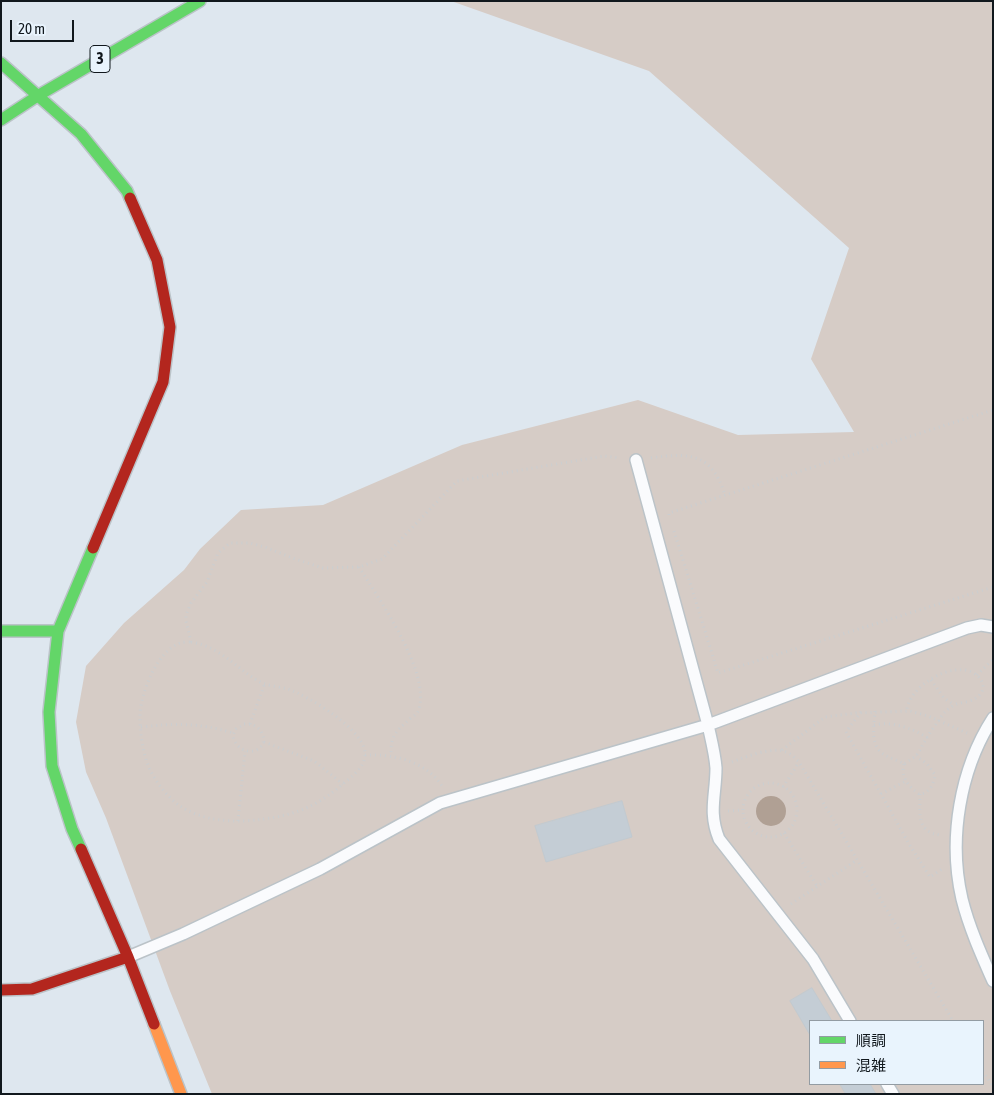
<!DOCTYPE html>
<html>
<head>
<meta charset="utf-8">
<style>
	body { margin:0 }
	#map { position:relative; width:994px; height:1095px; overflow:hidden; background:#dee7ef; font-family:"Asap Condensed","Noto Sans JP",sans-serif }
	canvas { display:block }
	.frame { position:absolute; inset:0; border:2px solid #11181d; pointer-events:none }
	.legend { position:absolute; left:809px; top:1020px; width:175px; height:65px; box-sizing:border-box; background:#e9f4fd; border:1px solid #939ca3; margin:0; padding:6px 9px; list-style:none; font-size:15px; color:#11181d }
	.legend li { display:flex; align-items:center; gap:10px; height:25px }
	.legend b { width:25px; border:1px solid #939ca3 }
	.scale { position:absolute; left:10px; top:20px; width:64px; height:22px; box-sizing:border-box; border:2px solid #11181d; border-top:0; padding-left:6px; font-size:15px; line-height:18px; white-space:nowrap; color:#11181d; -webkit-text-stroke:4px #e9f4fd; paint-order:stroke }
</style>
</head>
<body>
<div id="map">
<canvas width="994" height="1095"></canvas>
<div class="frame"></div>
<ul class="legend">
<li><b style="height:6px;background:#63d668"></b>順調</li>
<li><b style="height:6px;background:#ff974d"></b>混雑</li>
</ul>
<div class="scale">20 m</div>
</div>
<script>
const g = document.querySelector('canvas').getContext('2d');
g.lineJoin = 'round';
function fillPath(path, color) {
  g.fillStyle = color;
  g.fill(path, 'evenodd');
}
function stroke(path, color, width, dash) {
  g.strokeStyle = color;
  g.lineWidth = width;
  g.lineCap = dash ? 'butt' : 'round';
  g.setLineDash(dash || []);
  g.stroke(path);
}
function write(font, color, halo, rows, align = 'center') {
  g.font = font + ' "Asap Condensed",sans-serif';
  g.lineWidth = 4;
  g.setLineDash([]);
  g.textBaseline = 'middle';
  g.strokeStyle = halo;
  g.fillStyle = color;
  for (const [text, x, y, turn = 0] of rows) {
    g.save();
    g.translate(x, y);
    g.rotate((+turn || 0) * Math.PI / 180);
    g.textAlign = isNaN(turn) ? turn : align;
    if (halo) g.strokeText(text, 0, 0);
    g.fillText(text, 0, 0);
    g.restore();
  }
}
fillPath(new Path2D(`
	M451 1H993V1094H212L170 991 106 818 86 772 76 722 86 666 124 623 184 570 200 549 241 510 323 505 462 445 638 400 738 435 854 432 811 359 849 248 649 71ZM810 1021H983V1084H810Z`), '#d6ccc6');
fillPath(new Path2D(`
	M756 811a15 15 0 1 1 30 0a15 15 0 1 1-30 0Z`), '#b0a094');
const building = new Path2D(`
	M622 801 632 837 546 862 535 826Z
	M812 988 832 1021H810V1035L790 1001Z
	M840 1084H870L876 1094H846Z`);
fillPath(building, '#c4cdd5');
stroke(building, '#c2cad0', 1);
const lane = new Path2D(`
	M993 718C960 769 948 839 962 899 969 927 981 954 993 981
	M128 957 183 934 320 869 440 803 708 725 636 460
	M850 1021 813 959 719 839C708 812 716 795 716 768 715 754 711 739 708 725L967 628 981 625 993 627
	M887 1084 893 1094`);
const fast = new Path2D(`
	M1 63 81 134 127 191 130 198
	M1 120 39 95 200 1
	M1 631H58
	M81 849 72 829 52 766 49 712 58 631 93 548`);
const slow = new Path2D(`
	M154 1024 181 1094`);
const jam = new Path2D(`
	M93 548 163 382 170 327 157 260 130 198
	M81 849 128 957 154 1024
	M1 990 32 989 128 957`);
stroke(lane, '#bbc3c8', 14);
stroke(fast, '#bbc3c8', 14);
stroke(slow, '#bbc3c8', 14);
stroke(jam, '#bbc3c8', 14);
stroke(new Path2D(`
	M651 458C691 452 712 454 725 495
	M669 515V513L993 410
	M674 531 718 673 993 587
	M359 567C379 600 430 670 419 709 417 714 415 715 411 718 396 731 390 736 391 756
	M191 642 186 621V615L191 603 207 582 218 553 230 543H250L265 547 295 559 323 568 359 567 382 559 457 481 604 456 620 458
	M191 642C222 647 237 670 262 683 270 686 280 687 288 689 308 696 368 731 365 756 364 767 353 776 345 782 319 805 299 814 264 819 237 823 204 822 180 806 167 797 154 780 148 765 142 750 140 731 140 716 140 694 157 651 180 643 183 642 188 642 191 642Z
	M977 675 993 659
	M931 680 944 698 954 705
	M875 711C874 724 870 744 882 753 888 758 898 760 904 764L916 756 920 750C923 743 940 717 945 712 947 710 951 707 954 705 960 702 966 703 972 700 985 695 987 682 975 674 954 659 908 686 907 711
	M861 712 846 732 909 844 930 877 942 869
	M244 724C255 723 262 729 264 740 260 758 235 753 233 735L236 729Z
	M250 724 265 683
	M874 725C892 721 912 728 928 738
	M141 727C175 723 201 723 233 733
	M264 742 314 761 343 784
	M782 750 825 717 856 713 910 711 928 716 967 733
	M365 755C393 754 426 761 442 786
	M732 762C745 757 773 746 786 752 792 754 795 758 799 762L953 1021
	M904 764C900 777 909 787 919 794 929 794 934 784 935 775L927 764 916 756
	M743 810a27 27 0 1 1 54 0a27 27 0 1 1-54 0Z
	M783 787 799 762
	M881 794 906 781
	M920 794C920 813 916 833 941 835
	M728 811 743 810
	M238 821 245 751
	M784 833 817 886
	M791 904 857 860
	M983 1071 993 1087`), '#cbced0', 3, [1, 4]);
stroke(lane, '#fafbfd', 11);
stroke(fast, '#63d668', 11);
stroke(slow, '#ff974d', 11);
stroke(jam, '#b3261e', 11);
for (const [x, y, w] of [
	[100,59,20]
]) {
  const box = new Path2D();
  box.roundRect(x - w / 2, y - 13.5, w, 27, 4);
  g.fillStyle = '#e9f4fd';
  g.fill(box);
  stroke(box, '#11181d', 1);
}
write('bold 16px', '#11181d', null, [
	["3",100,59]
]);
</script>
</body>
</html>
